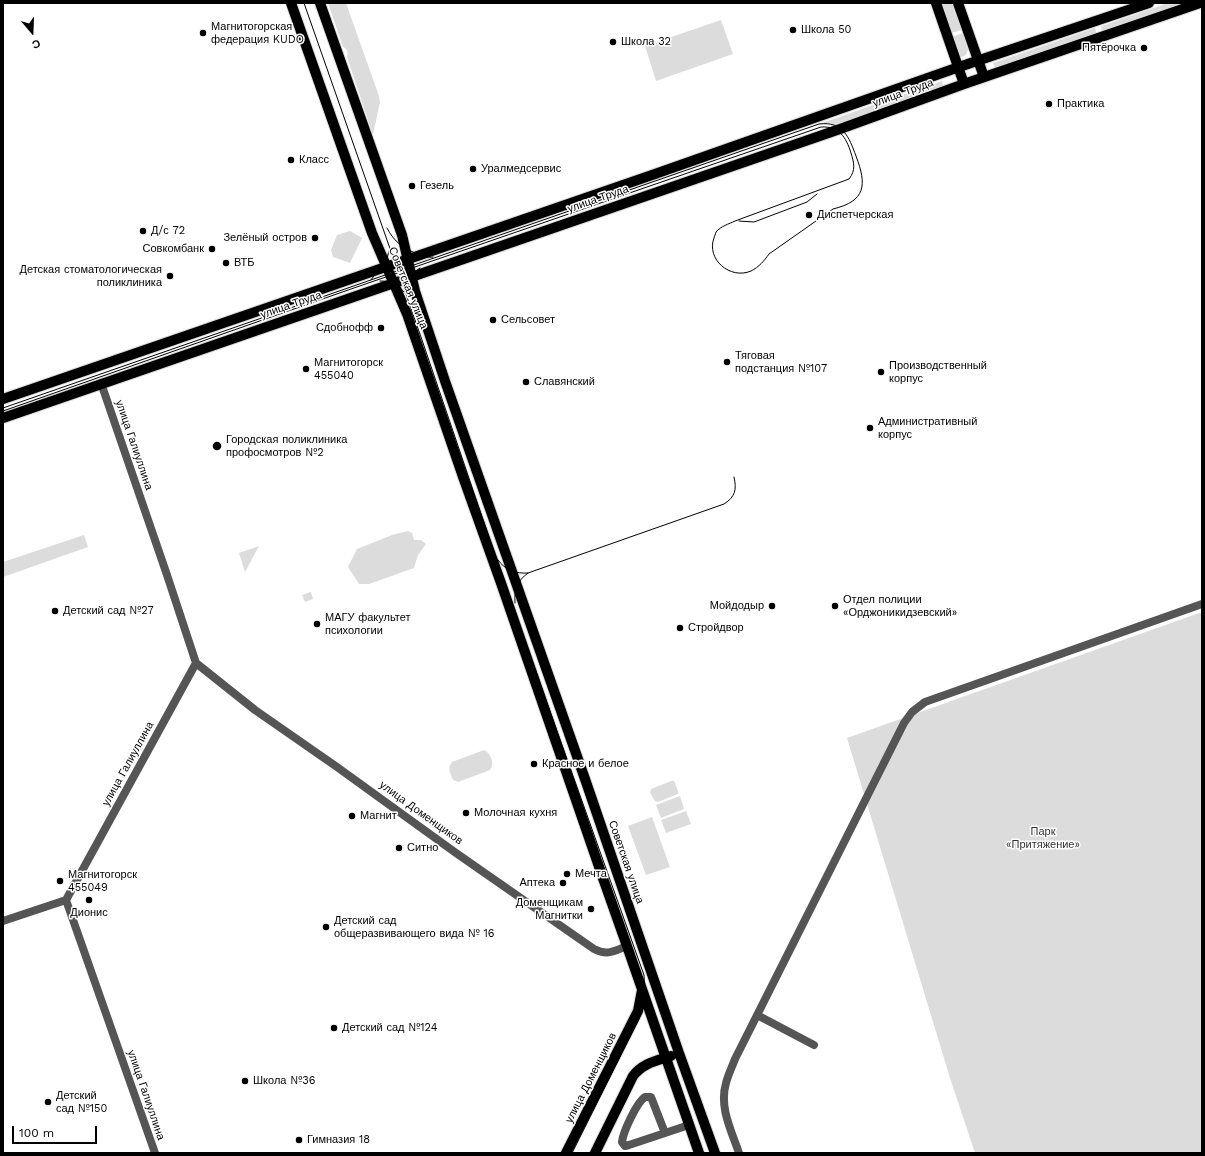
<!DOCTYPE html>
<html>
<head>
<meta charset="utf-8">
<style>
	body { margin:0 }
	#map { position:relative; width:1205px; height:1156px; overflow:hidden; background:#fff; font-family:"Work Sans",sans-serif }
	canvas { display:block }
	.frame { position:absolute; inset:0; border:4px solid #000; pointer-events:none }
	.north { position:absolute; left:12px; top:12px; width:40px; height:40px; -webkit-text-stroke:3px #fff; paint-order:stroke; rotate:161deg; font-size:11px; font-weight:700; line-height:16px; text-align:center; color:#000 }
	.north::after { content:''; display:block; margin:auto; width:14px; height:18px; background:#000; clip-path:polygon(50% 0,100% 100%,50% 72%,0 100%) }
	.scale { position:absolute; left:12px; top:1126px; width:85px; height:18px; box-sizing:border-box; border:2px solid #000; border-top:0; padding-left:5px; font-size:12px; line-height:14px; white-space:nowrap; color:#000; -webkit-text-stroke:3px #fff; paint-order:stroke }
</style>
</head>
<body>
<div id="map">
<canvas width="1205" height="1156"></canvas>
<div class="frame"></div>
<div class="north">С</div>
<div class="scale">100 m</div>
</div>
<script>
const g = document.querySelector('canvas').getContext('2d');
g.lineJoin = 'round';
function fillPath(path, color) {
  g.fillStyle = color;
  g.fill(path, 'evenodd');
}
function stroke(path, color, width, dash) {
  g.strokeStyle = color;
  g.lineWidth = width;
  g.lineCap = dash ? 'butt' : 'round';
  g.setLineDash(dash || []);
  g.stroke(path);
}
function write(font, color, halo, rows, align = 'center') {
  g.font = font + ' "Work Sans",sans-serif';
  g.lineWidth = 3;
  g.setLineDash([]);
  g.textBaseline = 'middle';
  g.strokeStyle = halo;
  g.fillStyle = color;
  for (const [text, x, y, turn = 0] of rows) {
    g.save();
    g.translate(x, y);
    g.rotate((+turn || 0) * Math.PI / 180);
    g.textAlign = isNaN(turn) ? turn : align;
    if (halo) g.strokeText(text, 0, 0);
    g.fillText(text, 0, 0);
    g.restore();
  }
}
fillPath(new Path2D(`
	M328 3H346L379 96 380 102 373 135 347 57C348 52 348 49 343 47Z
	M941 3H952L962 30 951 33Z
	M1168 3H1190L1102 32 1101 27 1102 26Z
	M721 20 733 54 656 81 645 46Z
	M1095 28 1097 36 996 71 993 63Z
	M963 33 968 49 966 55 959 58 949 38Z
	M942 81 944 89 837 126 830 123 819 124Z
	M350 231 362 238 350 263 333 257 331 250 337 235Z
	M408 531 412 533 414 540H421L426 544 418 555 414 568 369 584H359L348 567 357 549 392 535Z
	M84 535 88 547 3 577V562Z
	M259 546 245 572 239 553Z
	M311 592 313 599 305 602 302 595Z
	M1202 612V1153H975L950 1078 847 738Z
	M484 750C491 753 495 764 490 770L458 782 453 780C450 773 447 768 452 762Z
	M671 781H674L678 791V794L658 802 655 801 650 793 651 789Z
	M680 796 684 809 661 818 656 805Z
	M686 811 691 824 666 833 661 820Z
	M652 817 670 867 646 875 628 826Z`), '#dcdcdc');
const major = new Path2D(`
	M291 3 372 233 407 314 463 477 501 583 604 881 627 946 699 1153
	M320 3 402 235 415 291 445 381 585 779 679 1053 715 1153
	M936 3 964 84
	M958 3 984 77
	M3 399 655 174 959 67 1149 3
	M3 418 840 129 964 84 1200 3
	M566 1153 638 1011 642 990
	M595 1153 633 1076C643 1063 656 1061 671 1056`);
stroke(major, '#dbdbdb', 12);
stroke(new Path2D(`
	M101 383 167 575 196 663 66 900 155 1153
	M196 663 255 710 337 767 456 853 594 949C608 956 614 951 627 946
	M3 921 66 900
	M757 1015 814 1045
	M665 1133 651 1097H645C637 1102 623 1132 622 1142L625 1146 629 1145 689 1125
	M739 1153C731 1130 719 1107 726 1083 728 1075 732 1067 735 1059L904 723 912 712 925 702 1202 604`), '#555', 8);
stroke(major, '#000', 10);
stroke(new Path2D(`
	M304 3 422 340 511 602 644 975 645 996 639 1019 572 1153
	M739 221 754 222 807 202 817 194
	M387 228C394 242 404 249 418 254 423 256 428 258 433 257
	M371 280 387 258 390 248
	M380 281C389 281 398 284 404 292
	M413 301C410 287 406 277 420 268
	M3 408 819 124C843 121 849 137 856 156 867 185 866 201 833 209L769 254C764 261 759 267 751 271 730 280 706 259 714 238 714 237 716 233 716 232 721 226 729 224 735 221L849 179C856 170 854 163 851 153 846 137 839 126 821 127L351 289 3 411
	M498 560C505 570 516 574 528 573
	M515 603C514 590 517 581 528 573L724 504C735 497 737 490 734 477`), '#000', 1);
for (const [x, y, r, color] of [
	[793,30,4,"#000"],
	[203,33,4,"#000"],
	[613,42,4,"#000"],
	[1144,48,4,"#000"],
	[1049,104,4,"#000"],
	[291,160,4,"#000"],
	[473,169,4,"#000"],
	[412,186,4,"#000"],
	[809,215,4,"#000"],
	[143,231,4,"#000"],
	[315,238,4,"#000"],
	[212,249,4,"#000"],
	[226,263,4,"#000"],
	[170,276,4,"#000"],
	[493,320,4,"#000"],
	[381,328,4,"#000"],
	[727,362,4,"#000"],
	[306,369,4,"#000"],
	[881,372,4,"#000"],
	[526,382,4,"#000"],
	[870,428,4,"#000"],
	[217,446,5,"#000"],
	[772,606,4,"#000"],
	[835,606,4,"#000"],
	[55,611,4,"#000"],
	[317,624,4,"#000"],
	[680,628,4,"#000"],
	[534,764,4,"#000"],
	[466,813,4,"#000"],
	[352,816,4,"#000"],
	[399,848,4,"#000"],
	[567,874,4,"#000"],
	[60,881,4,"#000"],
	[563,883,4,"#000"],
	[89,900,4,"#000"],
	[591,909,4,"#000"],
	[326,927,4,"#000"],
	[334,1028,4,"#000"],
	[245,1081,4,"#000"],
	[48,1102,4,"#000"],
	[299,1140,4,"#000"]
]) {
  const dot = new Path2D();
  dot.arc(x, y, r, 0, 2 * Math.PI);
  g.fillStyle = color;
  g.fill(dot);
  stroke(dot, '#fff', 1.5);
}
write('11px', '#000', '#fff', [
	["Магнитогорская",211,27],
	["федерация KUDO",211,40],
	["Школа 50",801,30],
	["Школа 32",621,42],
	["Пятёрочка",1136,48,"right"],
	["Практика",1057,104],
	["Класс",299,160],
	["Уралмедсервис",481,169],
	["Гезель",420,186],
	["Диспетчерская",817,215],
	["Д/с 72",151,231],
	["Зелёный остров",307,238,"right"],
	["Совкомбанк",204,249,"right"],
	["ВТБ",234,263],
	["Детская стоматологическая",162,270,"right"],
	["поликлиника",162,283,"right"],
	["Сельсовет",501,320],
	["Сдобнофф",373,328,"right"],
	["Тяговая",735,356],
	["подстанция №107",735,369],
	["Магнитогорск",314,363],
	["455040",314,376],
	["Производственный",889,366],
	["корпус",889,379],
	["Славянский",534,382],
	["Административный",878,422],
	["корпус",878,435],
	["Городская поликлиника",226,440],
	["профосмотров №2",226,453],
	["Отдел полиции",843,600],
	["«Орджоникидзевский»",843,613],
	["Мойдодыр",764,606,"right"],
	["Детский сад №27",63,611],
	["МАГУ факультет",325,618],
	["психологии",325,631],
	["Стройдвор",688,628],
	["Красное и белое",542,764],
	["Молочная кухня",474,813],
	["Магнит",360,816],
	["Ситно",407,848],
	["Мечта",575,874],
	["Магнитогорск",68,875],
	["455049",68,888],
	["Аптека",555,883,"right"],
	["Доменщикам",583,903,"right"],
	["Магнитки",583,916,"right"],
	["Дионис",89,913,"center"],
	["Детский сад",334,921],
	["общеразвивающего вида № 16",334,934],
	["Детский сад №124",342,1028],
	["Школа №36",253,1081],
	["Детский",56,1096],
	["сад №150",56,1109],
	["Гимназия 18",307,1140]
], 'left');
write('11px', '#000', '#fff', [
	["улица Труда",903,93,-20],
	["улица Труда",598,199,-19],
	["Советская улица",408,288,68],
	["улица Труда",291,305,-19],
	["улица Галиуллина",134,445,71],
	["улица Галиуллина",128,764,-61],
	["улица Доменщиков",421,813,36],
	["Советская улица",626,862,71],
	["улица Доменщиков",591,1078,-63],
	["улица Галиуллина",146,1095,71]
]);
write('11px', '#333', '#fff', [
	["Парк",1043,832],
	["«Притяжение»",1043,845]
]);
</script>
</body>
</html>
